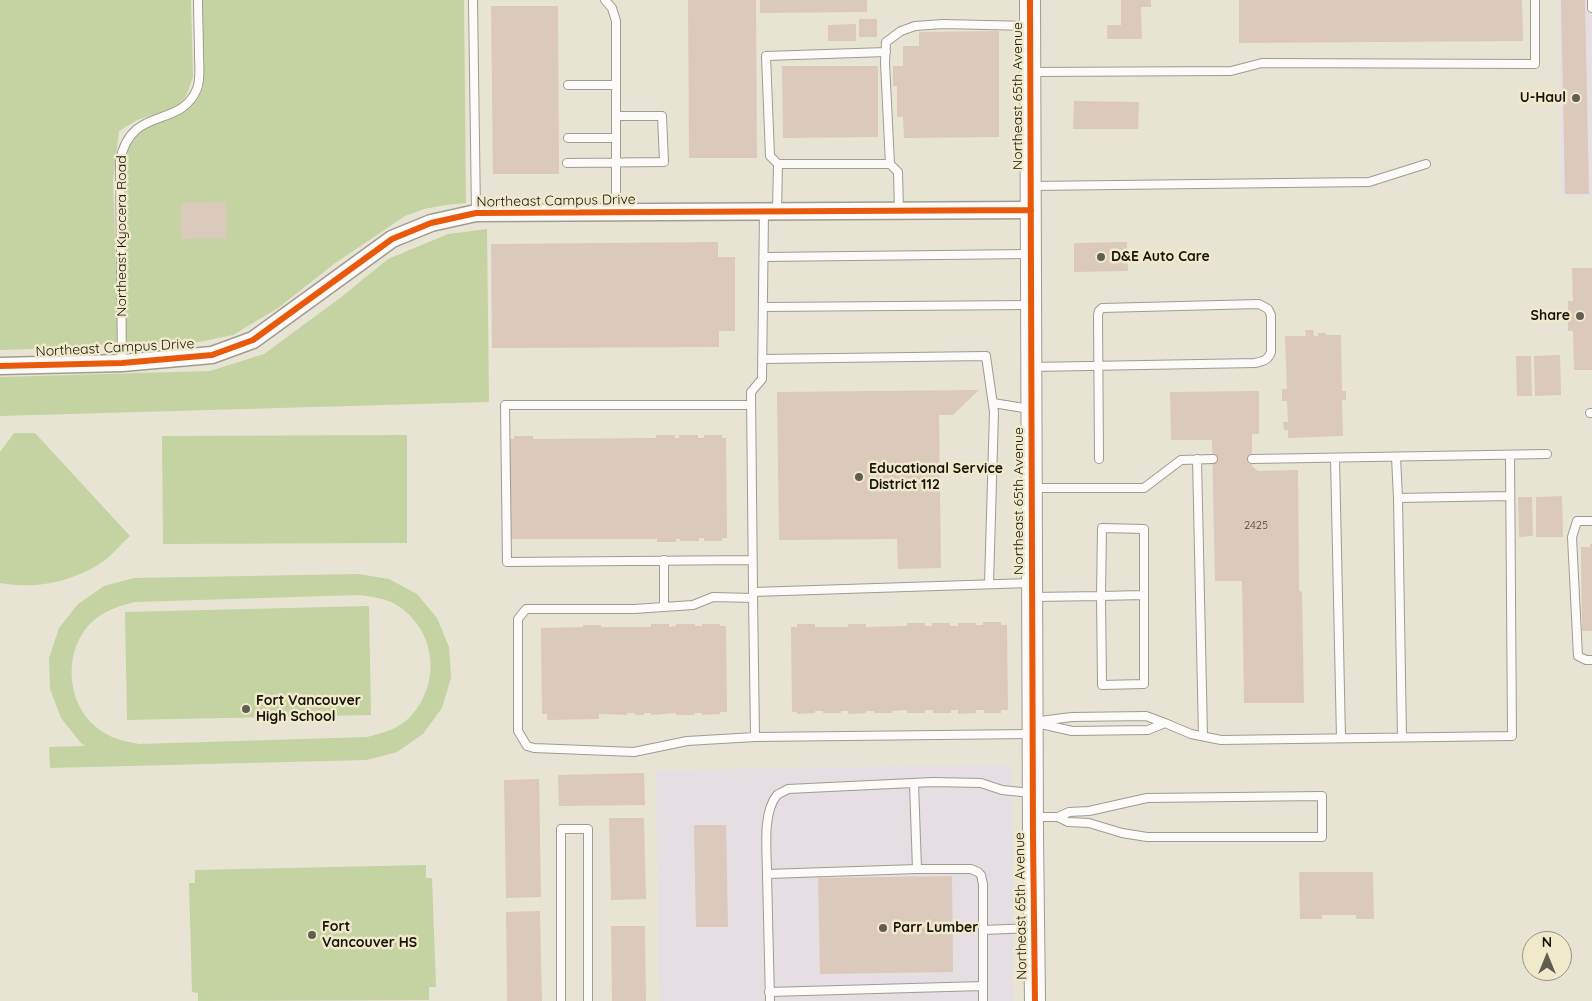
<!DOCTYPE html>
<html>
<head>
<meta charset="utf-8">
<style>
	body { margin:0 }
	#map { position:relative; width:1592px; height:1001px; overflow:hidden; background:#e8e4d4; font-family:Quicksand,sans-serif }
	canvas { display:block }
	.north { position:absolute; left:1522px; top:931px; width:50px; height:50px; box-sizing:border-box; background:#f0e9cc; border:1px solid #99947e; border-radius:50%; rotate:0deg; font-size:14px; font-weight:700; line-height:20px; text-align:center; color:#17150a }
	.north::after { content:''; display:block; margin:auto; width:18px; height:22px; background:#605d51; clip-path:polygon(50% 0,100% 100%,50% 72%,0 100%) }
</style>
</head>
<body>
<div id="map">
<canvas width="1592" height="1001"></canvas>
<div class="north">N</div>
</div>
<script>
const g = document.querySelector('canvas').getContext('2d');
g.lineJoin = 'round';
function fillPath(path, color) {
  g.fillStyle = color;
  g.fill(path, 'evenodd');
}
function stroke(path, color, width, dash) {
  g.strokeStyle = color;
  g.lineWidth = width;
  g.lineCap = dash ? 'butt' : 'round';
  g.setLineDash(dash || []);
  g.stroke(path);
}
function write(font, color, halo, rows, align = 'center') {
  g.font = font + ' Quicksand,sans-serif';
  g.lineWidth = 5;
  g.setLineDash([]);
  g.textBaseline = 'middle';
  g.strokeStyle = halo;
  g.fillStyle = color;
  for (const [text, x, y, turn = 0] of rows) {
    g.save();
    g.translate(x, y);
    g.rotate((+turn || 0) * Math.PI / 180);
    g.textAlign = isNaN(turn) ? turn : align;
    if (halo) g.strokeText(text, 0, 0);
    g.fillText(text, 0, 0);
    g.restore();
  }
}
fillPath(new Path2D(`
	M1559 0H1592V196H1562Z
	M1012 765 1014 1001H659L656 770Z`), '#e5dee3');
fillPath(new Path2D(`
	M0 0H191L193 77 186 96 178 107 137 120 119 131 113 181 119 346 0 350Z
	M202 0H464L466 203 446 205 424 209 405 216 334 264 278 308 233 335 199 342 127 348 124 340V166C127 156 128 144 135 136 140 131 146 129 152 126 175 116 195 114 203 87Z
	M487 229 489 402 0 416V377L210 371 264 354 340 298 388 259 448 234Z
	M14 433H35L130 536C120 545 110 558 98 565 68 583 34 589 0 583V452Z
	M407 435V543L163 544 162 436Z
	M358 574 389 579 417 594 437 618 449 647 451 678 442 708 423 734 397 752 367 760 50 768 49 747 85 746 80 742 61 718 50 689 49 658 59 628 78 604 104 586 134 578ZM359 595C375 597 392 599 405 611 437 638 439 685 411 716 399 729 383 733 367 737L139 744C123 741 109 738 96 727 65 702 63 648 93 621 105 610 120 606 135 602Z
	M369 606 371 715 127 720 125 612Z
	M426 865V878H432L436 987H429V1000L198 1001V993L192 992 189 883H195V870Z`), '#c4d3a1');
fillPath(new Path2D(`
	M688 0H756L757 158H689Z
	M760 0H867V12L760 13Z
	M1121 0H1151V7H1141L1142 39H1107V25H1121Z
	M1239 0H1522L1523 41 1239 43Z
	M1561 0H1585L1589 194H1565Z
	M491 6H558L559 174H493Z
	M859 19H877V37H859Z
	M856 24V41H828V25Z
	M999 31V137L904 138 903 117H897V86H893V66H903V46H919V32Z
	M782 66H878V137L783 138Z
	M1074 101 1139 102 1138 129H1073Z
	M226 202 227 238 181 239V203Z
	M718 242V257H735V331H719V347L492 348 491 244Z
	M1127 242 1128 271 1074 272V243Z
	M1572 268H1592V370H1574L1573 331H1568V301H1573Z
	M1305 330H1313L1314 336H1318V333H1326V335H1341L1342 391H1346V400H1342L1343 436 1288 438V430H1284L1283 422H1288L1287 401H1282V389H1287L1285 336H1306Z
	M1560 355 1561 395 1535 396 1534 356Z
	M1516 356H1531L1532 396H1517Z
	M979 390 953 415H939L941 568 898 569 897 539 779 540 777 392Z
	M1259 391V434H1252V466L1258 471 1298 470 1299 591 1302 592 1304 703H1244L1242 581H1215L1212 440H1171L1170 392Z
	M656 435H675V438H679V435H698V438H704V435H722V438H726L727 538H722V541H704V538H699V541H680V539H676V542H657V539H510V439H514V436H533V439L656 438Z
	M1562 496 1563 537H1536V497Z
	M1518 497H1532L1533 536 1519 537Z
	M1590 544H1592V631H1582L1581 547H1590Z
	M983 622H1001V625H1007L1008 710H1001V713H984V710H976V713L958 714V710H951V713H933V710H925V713H907V710L892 711V713H874V711H866V713L848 714V711H841V713H823V711H815V713L797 714V712H792L791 627H797V624H815V627H848V624H866V627L907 626V623H925V626H932V623H950V626H958V623H976V625H983Z
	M651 624H669V627L676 626V624H695V626H702V624H720V626H726L727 712H720V714L702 715V713H694L695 715H676V713L651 715V713H644V715H635V713H627V715L599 714V719L547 720V714H542L541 628 583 627V625H601V627H651Z
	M644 773 645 805 559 806 558 775Z
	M539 779 541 897 506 898 504 780Z
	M609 818H644L646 899 611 900Z
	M694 825H726L728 927H696Z
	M1299 872H1373L1374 919H1356V915H1322V919H1300Z
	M952 876 953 972 820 974 818 878Z
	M540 911 542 1001H507L506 912Z
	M611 926H645L646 1001H612Z`), '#dbc9bb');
const service = new Path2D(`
	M473 0 476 213
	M605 0 612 8 616 21V212
	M1592 0V8
	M1032 72 1231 71 1262 63 1535 64V0
	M568 85H616
	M568 138H616
	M567 163 664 162 662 116H616
	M778 164 770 156 766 56 886 52
	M890 164 885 63 886 42 901 31 915 26 943 24 1030 26
	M1031 186 1369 182 1426 164
	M777 211 778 164H890L898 172 899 211
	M764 212 762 379 751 392 753 592 1030 583
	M764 257 1029 254
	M763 307 1030 305
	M762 359 986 356 994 412 989 584
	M122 363 120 161C131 104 180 130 197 89 201 78 199 65 199 54 199 36 198 18 198 0
	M1032 367 1255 363C1264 361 1268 360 1271 352V315L1268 309 1259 304 1102 308 1099 311 1098 315 1099 459
	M993 403 1030 409
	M751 405H505L507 562 752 560
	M1590 413H1592
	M1396 457 1398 498
	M1335 458 1341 738
	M1197 459 1203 736
	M1252 459 1547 454
	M1032 488H1144L1181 460 1213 459
	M1592 521H1577L1572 537 1578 656 1586 660H1592
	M664 560V607
	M753 594 755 737 1031 734
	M1034 597 1101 596 1102 685 1144 684V529L1102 528 1101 596 1144 595
	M753 598 713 597 693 605 634 609H526L518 619V731L527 746 534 748 634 752 687 741 755 737
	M1146 716 1165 723 1148 730 1072 731 1032 722 1072 717Z
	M1165 723 1191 734 1221 740 1512 736 1510 455
	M1402 737 1398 498 1510 496
	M914 783 917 869
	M1035 817H1058L1069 812 1089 811 1147 798 1322 796V837H1147L1122 833 1089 823 1068 822 1058 817
	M767 874 770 1001
	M983 930 1033 928
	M769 992 983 986
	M561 1001V829H588V1001
	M983 1001V884L981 875 978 872 971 869H917L767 874C767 852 762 813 777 795 780 793 785 791 788 789L933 782 981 783 1002 790 1031 793`);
const minor = new Path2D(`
	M0 366 122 363 212 355 253 340 392 239 431 223 476 213 1031 210`);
const tertiary = new Path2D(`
	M1030 0 1033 836 1035 1001`);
stroke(service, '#9f9c90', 10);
stroke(minor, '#9f9c90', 19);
stroke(tertiary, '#9f9c90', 22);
stroke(service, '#fcfbf9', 8);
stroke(minor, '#fcfbf9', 16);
stroke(tertiary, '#fcfbf9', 20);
stroke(new Path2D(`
	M1030 0 1033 836 1035 1001
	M0 366 122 363 212 355 253 340 392 239 431 223 476 213 1031 210`), '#e8590c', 6);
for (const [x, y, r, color] of [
	[1576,98,5,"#605d51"],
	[1101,257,5,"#605d51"],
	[1580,316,5,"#605d51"],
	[859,477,5,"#605d51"],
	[246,709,5,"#605d51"],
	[883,928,5,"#605d51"],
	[312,935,5,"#605d51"]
]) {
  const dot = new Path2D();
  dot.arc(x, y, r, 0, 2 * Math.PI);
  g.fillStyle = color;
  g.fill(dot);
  stroke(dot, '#f0e9cc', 2);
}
write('11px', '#484236', null, [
	["2425",1256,526]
]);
write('14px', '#17150a', '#f0e9cc', [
	["Northeast 65th Avenue",1018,96,-90],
	["Northeast Campus Drive",556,201,-1],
	["Northeast Kyocera Road",122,236,-90],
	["Northeast Campus Drive",115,348,-3],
	["Northeast 65th Avenue",1019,501,-90],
	["Northeast 65th Avenue",1021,906,-91]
]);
write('bold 14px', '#17150a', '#f0e9cc', [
	["U-Haul",1566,98,"right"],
	["D&E Auto Care",1111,257],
	["Share",1570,316,"right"],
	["Educational Service",869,469],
	["District 112",869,485],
	["Fort Vancouver",256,701],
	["High School",256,717],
	["Fort",322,927],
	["Vancouver HS",322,943],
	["Parr Lumber",893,928]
], 'left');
</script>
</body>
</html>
